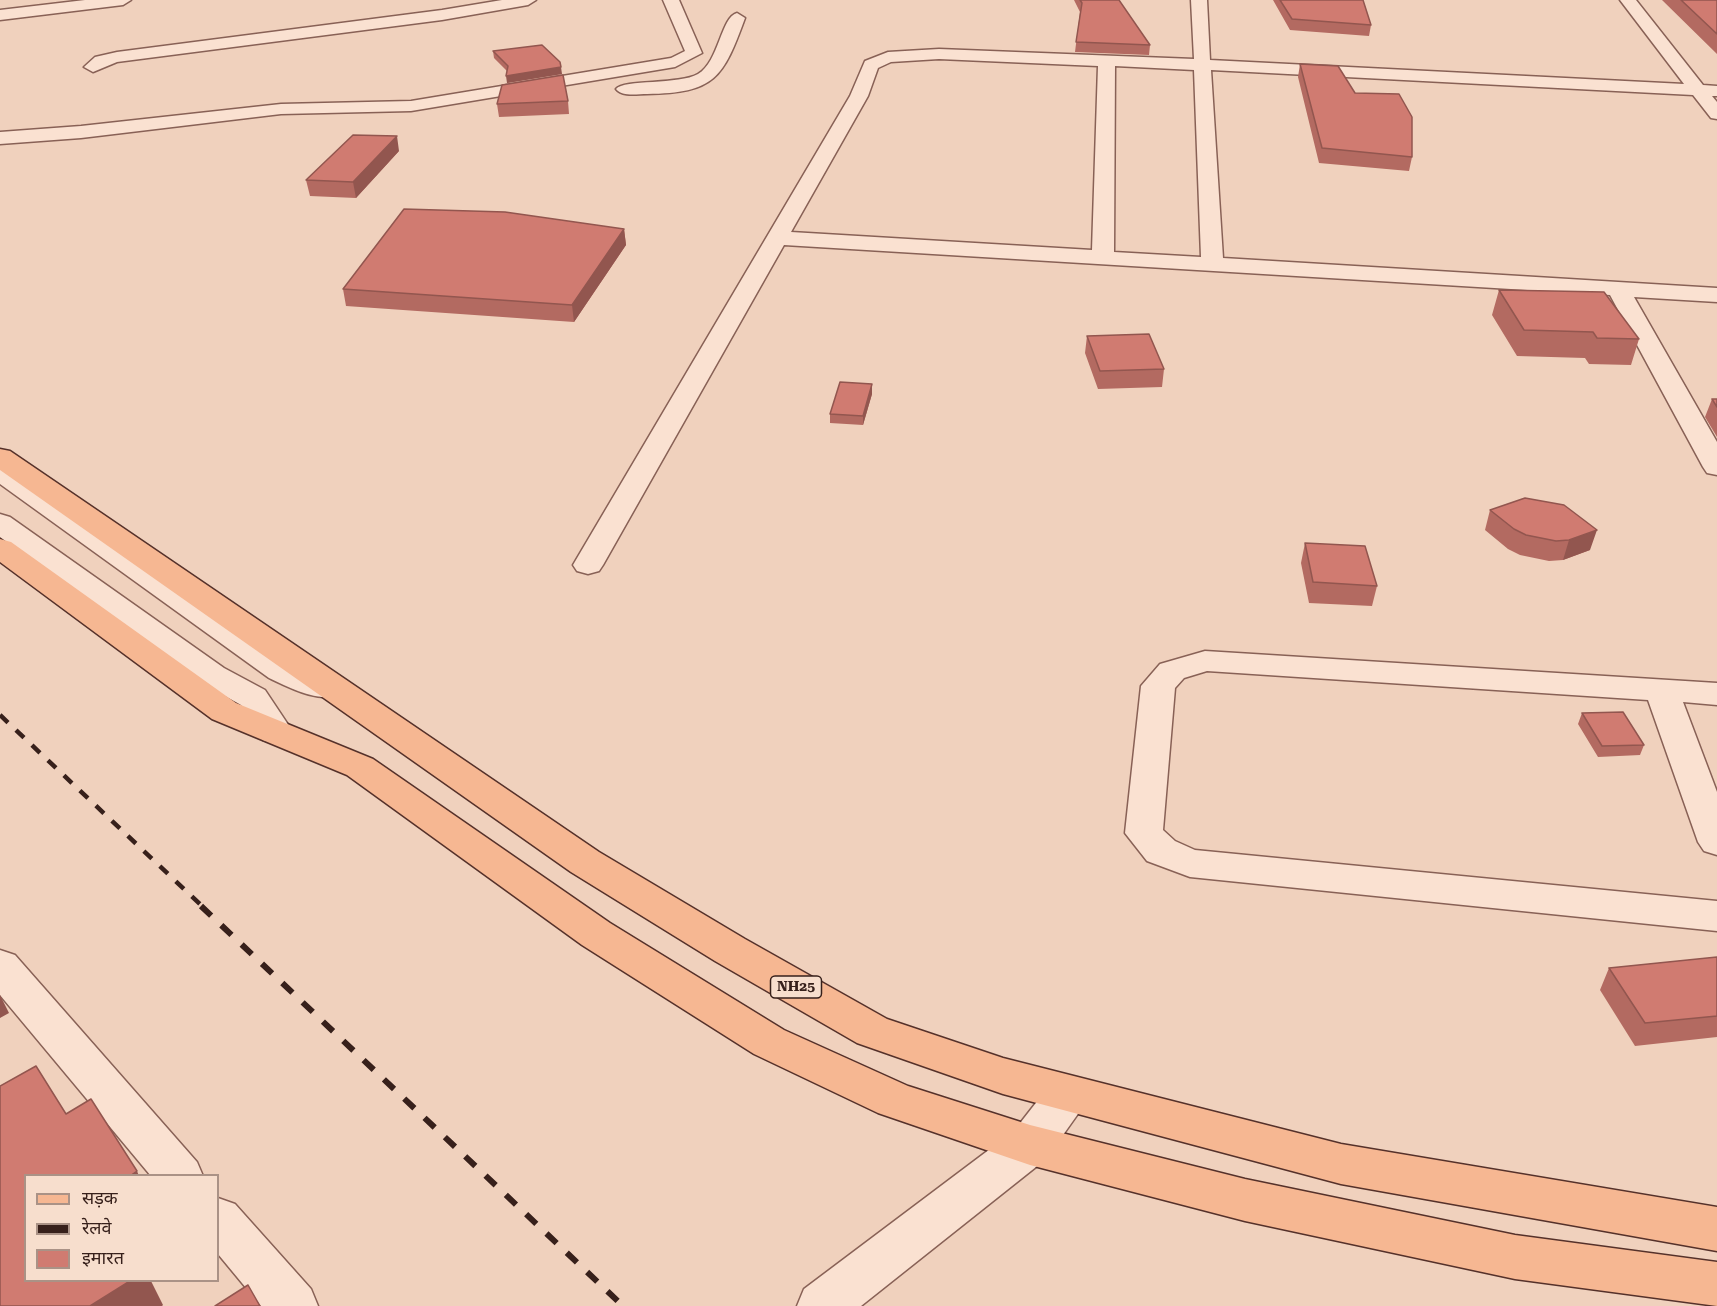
<!DOCTYPE html>
<html>
<head>
<meta charset="utf-8">
<style>
	body { margin:0 }
	#map { position:relative; width:1717px; height:1306px; overflow:hidden; background:#f0d1bd; font-family:"Roboto Serif","Noto Sans Devanagari",serif }
	canvas { display:block }
	.legend { position:absolute; left:24px; top:1174px; width:195px; height:108px; box-sizing:border-box; background:#f7decd; border:2px solid #aa9286; margin:0; padding:8px 10px; list-style:none; font-size:18px; color:#37201b }
	.legend li { display:flex; align-items:center; gap:12px; height:30px }
	.legend b { width:30px; border:2px solid #aa9286 }
</style>
</head>
<body>
<div id="map">
<canvas width="1717" height="1306"></canvas>
<ul class="legend">
<li><b style="height:8px;background:#f6b792"></b>सड़क</li>
<li><b style="height:8px;background:#37201b"></b>रेलवे</li>
<li><b style="height:16px;background:#d07b71"></b>इमारत</li>
</ul>
</div>
<script>
const g = document.querySelector('canvas').getContext('2d');
g.lineJoin = 'round';
function stroke(path, color, width, dash) {
  g.strokeStyle = color;
  g.lineWidth = width;
  g.lineCap = dash ? 'butt' : 'round';
  g.setLineDash(dash || []);
  g.stroke(path);
}
function fillPath(path, color) {
  g.fillStyle = color;
  g.fill(path, 'evenodd');
}
function write(font, color, halo, rows, align = 'center') {
  g.font = font + ' "Roboto Serif",serif';
  g.lineWidth = 4.5;
  g.setLineDash([]);
  g.textBaseline = 'middle';
  g.strokeStyle = halo;
  g.fillStyle = color;
  for (const [text, x, y, turn = 0] of rows) {
    g.save();
    g.translate(x, y);
    g.rotate((+turn || 0) * Math.PI / 180);
    g.textAlign = isNaN(turn) ? turn : align;
    if (halo) g.strokeText(text, 0, 0);
    g.fillText(text, 0, 0);
    g.restore();
  }
}
const minor = new Path2D(`
	M85 0H131L123 5 0 20V10Z
	M502 0H536L528 5 442 20 117 62 93 72 84 67 95 57 117 52 442 10Z
	M663 0H679L702 53 675 67 411 111 281 114 81 138 0 144V132L81 126 281 104 411 101 671 58 685 51Z
	M1191 0H1207L1210 60 1684 84 1620 0H1636L1703 85 1717 86V96H1712L1717 102V119L1711 118 1693 95 1211 70 1223 258 1717 288V302L1634 297 1717 442V475L1707 473 1703 467 1610 295 784 245 603 565 599 571 588 574 577 571 573 565 850 96 865 61 888 52 939 49 1194 59ZM939 59 1098 66 1092 250 791 232 868 96 878 68 891 62ZM1115 66 1194 70 1201 257 1114 252Z
	M737 13 745 18C723 78 715 93 647 94 637 94 622 97 616 89 624 79 679 85 698 74 719 62 721 17 737 13Z
	M0 463 10 465 293 664 317 675 347 681 352 688 347 695C319 703 294 690 269 678L0 484Z
	M0 514 10 517 224 668 265 690 293 732 287 740 275 743 263 740 241 705 200 682 0 537Z
	M1205 651 1717 683V705L1683 702 1717 792V855L1704 851 1698 842 1648 700 1207 671 1184 678 1175 688 1163 830 1175 841 1195 850 1717 901V931L1190 877 1147 861 1125 833 1141 686 1160 664Z
	M0 950 15 955 197 1162 203 1176H151L0 995Z
	M1069 1076 1085 1081 1092 1094 1046 1159 861 1306H797L804 1289 1014 1131 1053 1081Z
	M218 1198 235 1204 311 1289 318 1306H261L218 1254Z`);
const major = new Path2D(`
	M0 449 10 451 599 852 745 939 887 1019 1003 1058 1341 1144 1717 1207V1251L1341 1184 1003 1094 857 1043 715 961 571 872 0 470Z
	M0 539 11 542 236 703 373 759 610 923 784 1030 908 1086 1030 1125 1245 1179 1515 1235 1717 1262V1306L1515 1279 1245 1221 1030 1165 878 1113 754 1054 582 945 347 775 212 719 0 562Z`);
stroke(minor, '#886156', 3);
stroke(major, '#55312a', 3);
fillPath(minor, '#fae1d1');
fillPath(major, '#f6b792');
stroke(new Path2D(`
	M0 715 203 907`), '#37201b', 4.5, [11, 11]);
stroke(new Path2D(`
	M201 906 623 1306`), '#37201b', 6, [14, 14]);
fillPath(new Path2D(`
	M1074 0H1119L1150 45 1149 55 1075 52 1080 12Z
	M1273 0H1363L1371 25 1369 36 1290 30Z
	M1662 0H1717V54Z
	M493 51 562 74 507 83V71L494 58Z
	M1300 64 1355 93 1412 157 1409 171 1319 163 1298 77Z
	M568 101 569 114 499 117 497 104Z
	M399 151 356 198 310 196 306 180Z
	M624 229 626 245 574 322 346 306 343 289Z
	M1499 290 1639 339 1631 365 1589 364 1585 358 1517 356 1492 315Z
	M1087 336 1164 369 1162 387 1098 389 1085 353Z
	M872 384V394L863 425 830 423V414Z
	M1712 399H1717V437L1705 417Z
	M1525 498 1590 550 1563 560 1549 561 1520 555 1508 549 1485 530 1490 510Z
	M1305 543 1377 586 1372 606 1309 603 1301 563Z
	M1582 713 1644 745 1640 755 1598 757 1578 724Z
	M1717 957V1037L1635 1046 1600 990 1609 968Z`), '#b36a61');
fillPath(new Path2D(`
	M561 67 562 74 507 83 506 76Z
	M397 136 399 151 356 198 353 182Z
	M624 229 626 245 574 322 572 305Z
	M872 384V394L863 425V416Z
	M1597 530 1590 550 1563 560 1569 540Z
	M0 995 9 1013 0 1018Z
	M137 1171 139 1176H130Z
	M130 1281H151L163 1305 162 1306H90Z`), '#92564f');
const building = new Path2D(`
	M1080 0H1119L1150 45 1076 42 1082 3Z
	M1280 0H1363L1371 25 1292 19Z
	M1681 0H1717V34Z
	M542 45 560 62 561 67 506 76 508 66 493 51Z
	M1300 64 1338 66 1355 93 1399 94 1412 117V157L1322 148Z
	M563 75 568 101 497 104 502 85Z
	M353 135 397 136 353 182 306 180Z
	M404 209 505 212 624 229 572 305 343 289Z
	M1499 290 1604 292 1639 339 1597 338 1593 332 1524 330Z
	M1149 334 1164 369 1100 371 1087 336Z
	M840 382 872 384 863 416 830 414Z
	M1712 399H1717V407Z
	M1525 498 1564 505 1597 530 1569 540 1556 541 1526 535 1514 529 1490 510Z
	M1305 543 1365 546 1377 586 1313 582Z
	M1623 712 1644 745 1602 746 1582 713Z
	M1717 957V1016L1645 1023 1609 968Z
	M36 1066 66 1114 91 1099 137 1171 130 1176H26V1281H130L90 1306H0V1086Z
	M248 1285 260 1306H215Z`);
fillPath(building, '#d07b71');
stroke(building, '#92564f', 1.5);
for (const [x, y, w] of [
	[796,987,51]
]) {
  const box = new Path2D();
  box.roundRect(x - w / 2, y - 11, w, 22, 4.5);
  g.fillStyle = '#f7decd';
  g.fill(box);
  stroke(box, '#37201b', 1.5);
}
write('bold 14px', '#37201b', null, [
	["NH25",796,987]
]);
</script>
</body>
</html>
